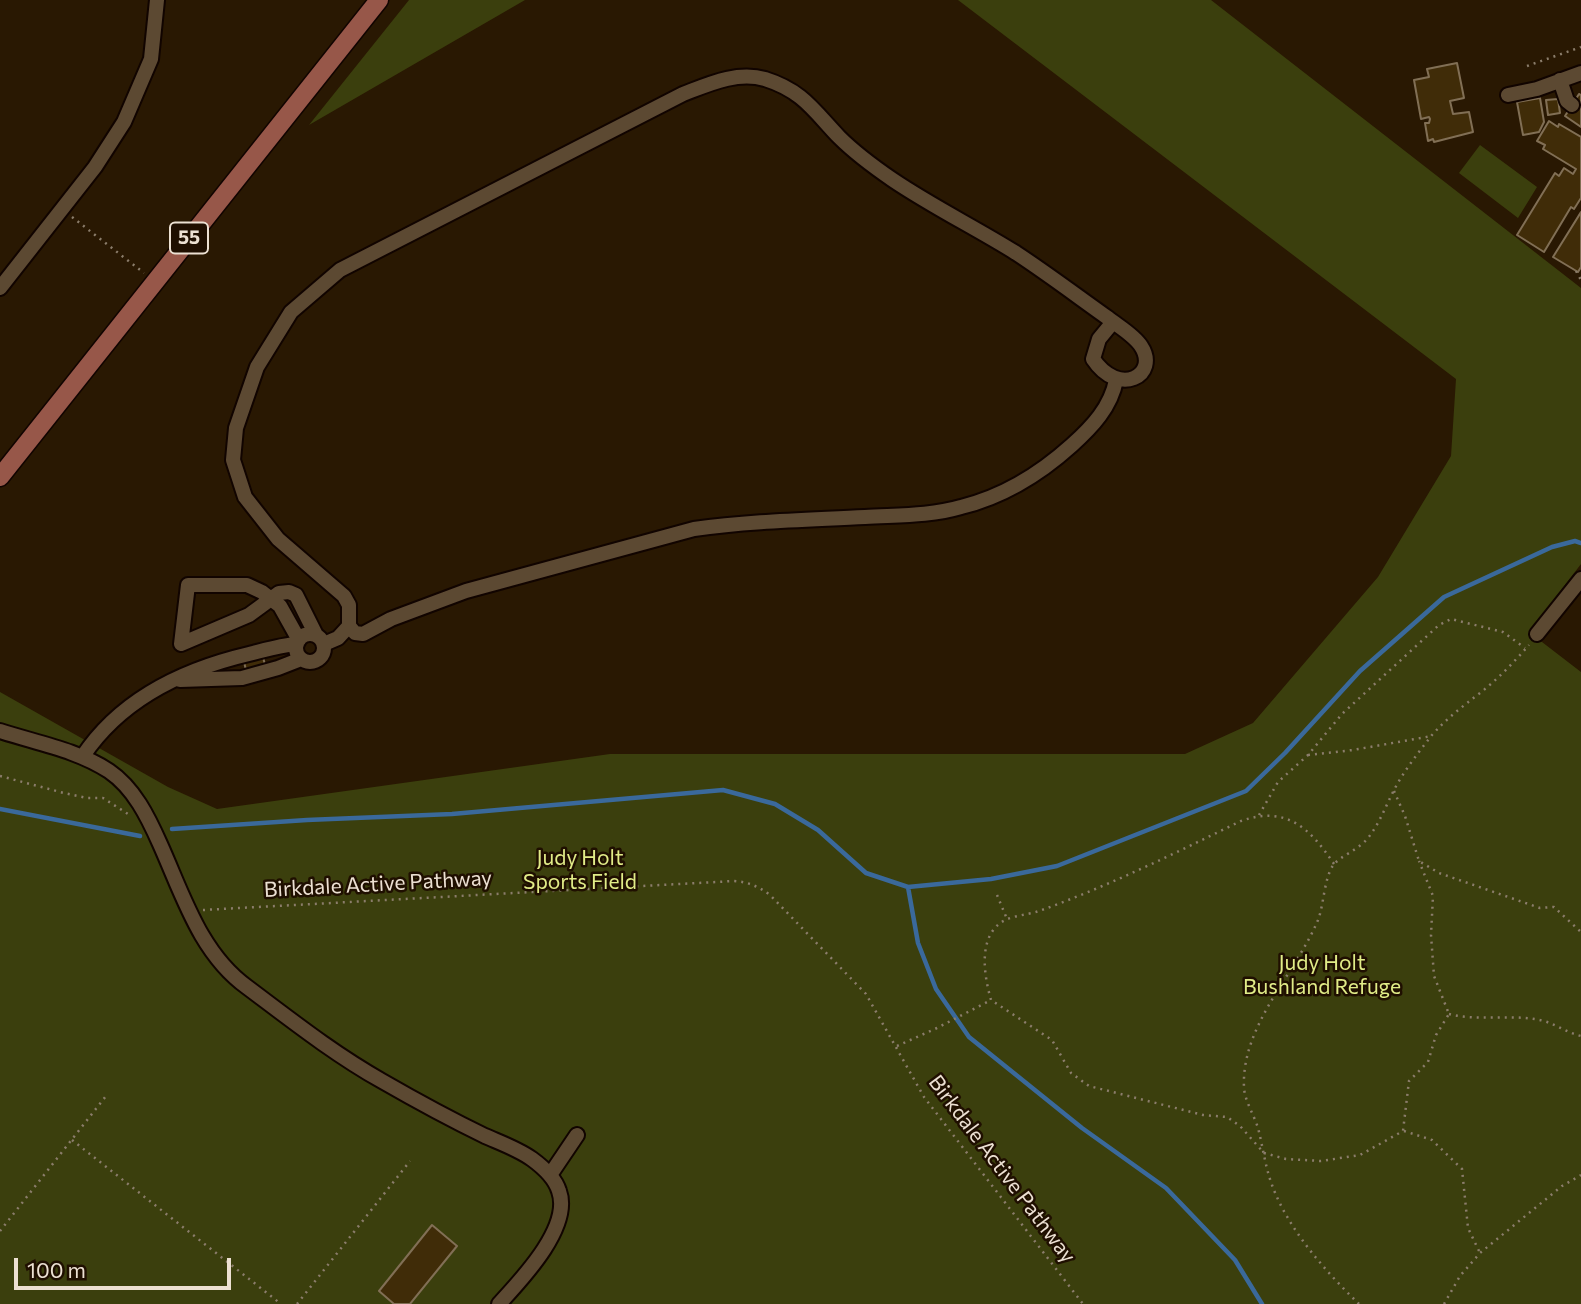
<!DOCTYPE html>
<html>
<head>
<meta charset="utf-8">
<style>
	body { margin:0 }
	#map { position:relative; width:1581px; height:1304px; overflow:hidden; background:#291802; font-family:Commissioner,sans-serif }
	canvas { display:block }
	.scale { position:absolute; left:14px; top:1258px; width:217px; height:32px; box-sizing:border-box; border:4px solid #ece0d2; border-top:0; padding-left:9px; font-size:21px; line-height:24px; white-space:nowrap; color:#ece0d2; -webkit-text-stroke:5px #1f0f00; paint-order:stroke }
</style>
</head>
<body>
<div id="map">
<canvas width="1581" height="1304"></canvas>
<div class="scale">100 m</div>
</div>
<script>
const g = document.querySelector('canvas').getContext('2d');
g.lineJoin = 'round';
function fillPath(path, color) {
  g.fillStyle = color;
  g.fill(path, 'evenodd');
}
function stroke(path, color, width, dash) {
  g.strokeStyle = color;
  g.lineWidth = width;
  g.lineCap = dash ? 'butt' : 'round';
  g.setLineDash(dash || []);
  g.stroke(path);
}
function write(font, color, halo, rows, align = 'center') {
  g.font = font + ' Commissioner,sans-serif';
  g.lineWidth = 5;
  g.setLineDash([]);
  g.textBaseline = 'middle';
  g.strokeStyle = halo;
  g.fillStyle = color;
  for (const [text, x, y, turn = 0] of rows) {
    g.save();
    g.translate(x, y);
    g.rotate((+turn || 0) * Math.PI / 180);
    g.textAlign = isNaN(turn) ? turn : align;
    if (halo) g.strokeText(text, 0, 0);
    g.fillText(text, 0, 0);
    g.restore();
  }
}
fillPath(new Path2D(`
	M409 0H525L309 125Z
	M958 0H1211L1581 288V564L1529 632 1581 672V1304H0V692L168 787 217 809 610 754H1185L1253 723 1378 577 1451 456 1456 379Z
	M1480 145 1537 187 1518 218 1459 173Z`), '#3b3f0d');
stroke(new Path2D(`
	M0 809 140 836
	M172 829 307 820 452 814 723 790 775 804 818 830 866 873 908 887 991 879 1057 866 1246 791 1285 753 1360 671 1444 597 1552 547 1575 541 1581 543
	M908 887 918 943 936 989 969 1037 1082 1128 1166 1188 1235 1260 1262 1304`), '#3a699b', 4.5);
const building = new Path2D(`
	M1457 63 1464 98 1450 101 1453 114 1469 112 1473 132 1434 142 1433 139 1428 141 1425 123H1429L1430 119 1429 117 1421 119 1414 80 1429 77 1427 69Z
	M1579 94 1581 95V127L1565 116Z
	M1540 98 1544 122 1539 132 1523 135 1517 102Z
	M1558 99 1560 113 1548 115 1546 100Z
	M1549 121 1558 127 1559 124 1581 137V198L1574 209 1571 207 1544 252 1517 235 1555 173 1559 176 1564 168 1573 174 1576 169 1543 149 1545 145 1537 141Z
	M1581 212V267L1578 272 1553 257Z
	M263 657 265 665 246 670 244 662Z
	M432 1225 457 1246 410 1304H394L379 1291Z`);
fillPath(building, '#402c08');
stroke(building, '#816f55', 2);
const minor = new Path2D(`
	M1560 80 1567 101 1572 105
	M1508 95 1537 89 1581 73
	M0 288 95 167 124 122 151 59 157 0
	M349 626 355 633 363 634 391 619 466 591 694 529C751 521 808 520 865 517 897 515 930 516 961 507 1002 497 1041 473 1072 445 1092 427 1111 407 1116 380
	M1537 634 1581 579
	M296 648a14 14 0 1 1 28 0a14 14 0 1 1-28 0Z
	M299 640 280 606 262 592 247 585H188L181 644 249 615 279 593 289 592 296 595 316 635
	M324 644 338 638 349 626V605L344 596 278 539 245 497 233 460 236 428 257 367 291 312 340 270 683 94C709 84 737 71 765 79 803 91 814 111 839 137 855 153 874 167 893 180 933 207 976 228 1016 253 1048 274 1077 296 1108 318 1118 326 1134 335 1141 346 1160 375 1119 398 1093 359L1099 339 1113 322
	M180 680 242 678 278 668 301 659
	M0 731C37 743 77 750 109 771 134 788 148 817 160 844 183 895 200 953 247 987 291 1020 334 1054 382 1081 415 1100 450 1119 485 1136 501 1143 518 1149 532 1159 543 1167 555 1178 559 1191 572 1227 522 1279 499 1304
	M83 756C121 699 185 669 249 654 265 650 281 645 297 644
	M550 1175 577 1135`);
const major = new Path2D(`
	M0 477 379 0`);
stroke(minor, '#110400', 18);
stroke(major, '#110400', 21);
stroke(new Path2D(`
	M1527 66 1581 47
	M72 217 144 273
	M1576 271 1581 280
	M1308 755 1353 750 1432 736
	M0 776 64 793 87 798H103L128 814
	M1394 791 1405 816 1419 861 1439 873 1540 908 1554 907 1581 932
	M1259 815 1278 782 1308 755 1342 714 1439 625 1451 619 1503 632 1525 648
	M1334 864C1310 828 1286 805 1241 821 1175 853 1109 886 1039 911 1025 916 1005 915 995 928 979 946 985 979 991 1000L1052 1040 1071 1073 1089 1086 1203 1115 1227 1117 1240 1126 1264 1153 1286 1159 1321 1161 1360 1155 1403 1131 1409 1081 1428 1062 1436 1035 1449 1014 1434 976 1431 935 1433 896 1419 861
	M997 895 1007 919
	M203 910 734 881C748 882 758 886 770 895L866 994 924 1097 1083 1304
	M1449 1014C1480 1022 1513 1013 1544 1021 1557 1025 1568 1033 1581 1036
	M897 1046 937 1028 991 1000
	M1404 1131 1432 1140 1462 1169 1468 1228 1480 1253
	M72 1140 281 1304
	M0 1231 106 1096
	M297 1304 410 1161
	M1359 1304C1325 1271 1288 1229 1272 1185 1265 1166 1263 1147 1258 1128 1254 1115 1245 1101 1244 1088 1241 1025 1295 975 1318 920 1324 905 1324 877 1334 864 1341 856 1358 850 1368 838 1379 824 1385 808 1393 792 1403 772 1418 753 1432 735 1447 718 1462 707 1480 693 1498 679 1514 662 1529 645
	M1444 1304 1460 1276 1480 1253 1562 1186 1581 1175`), '#8b7d6b', 2.5, [2, 5]);
stroke(minor, '#5c4932', 14);
stroke(major, '#975749', 18);
for (const [x, y, w] of [
	[189,238,38]
]) {
  const box = new Path2D();
  box.roundRect(x - w / 2, y - 15.5, w, 31, 5);
  g.fillStyle = '#1f0f00';
  g.fill(box);
  stroke(box, '#ece0d2', 2);
}
write('bold 19px', '#ece0d2', null, [
	["55",189,238]
]);
write('21px', '#e1ec87', '#1f0f00', [
	["Judy Holt",580,858],
	["Sports Field",580,882],
	["Judy Holt",1322,963],
	["Bushland Refuge",1322,987]
]);
write('21px', '#ece0d2', '#1f0f00', [
	["Birkdale Active Pathway",378,884,-3],
	["Birkdale Active Pathway",1002,1169,53]
]);
</script>
</body>
</html>
